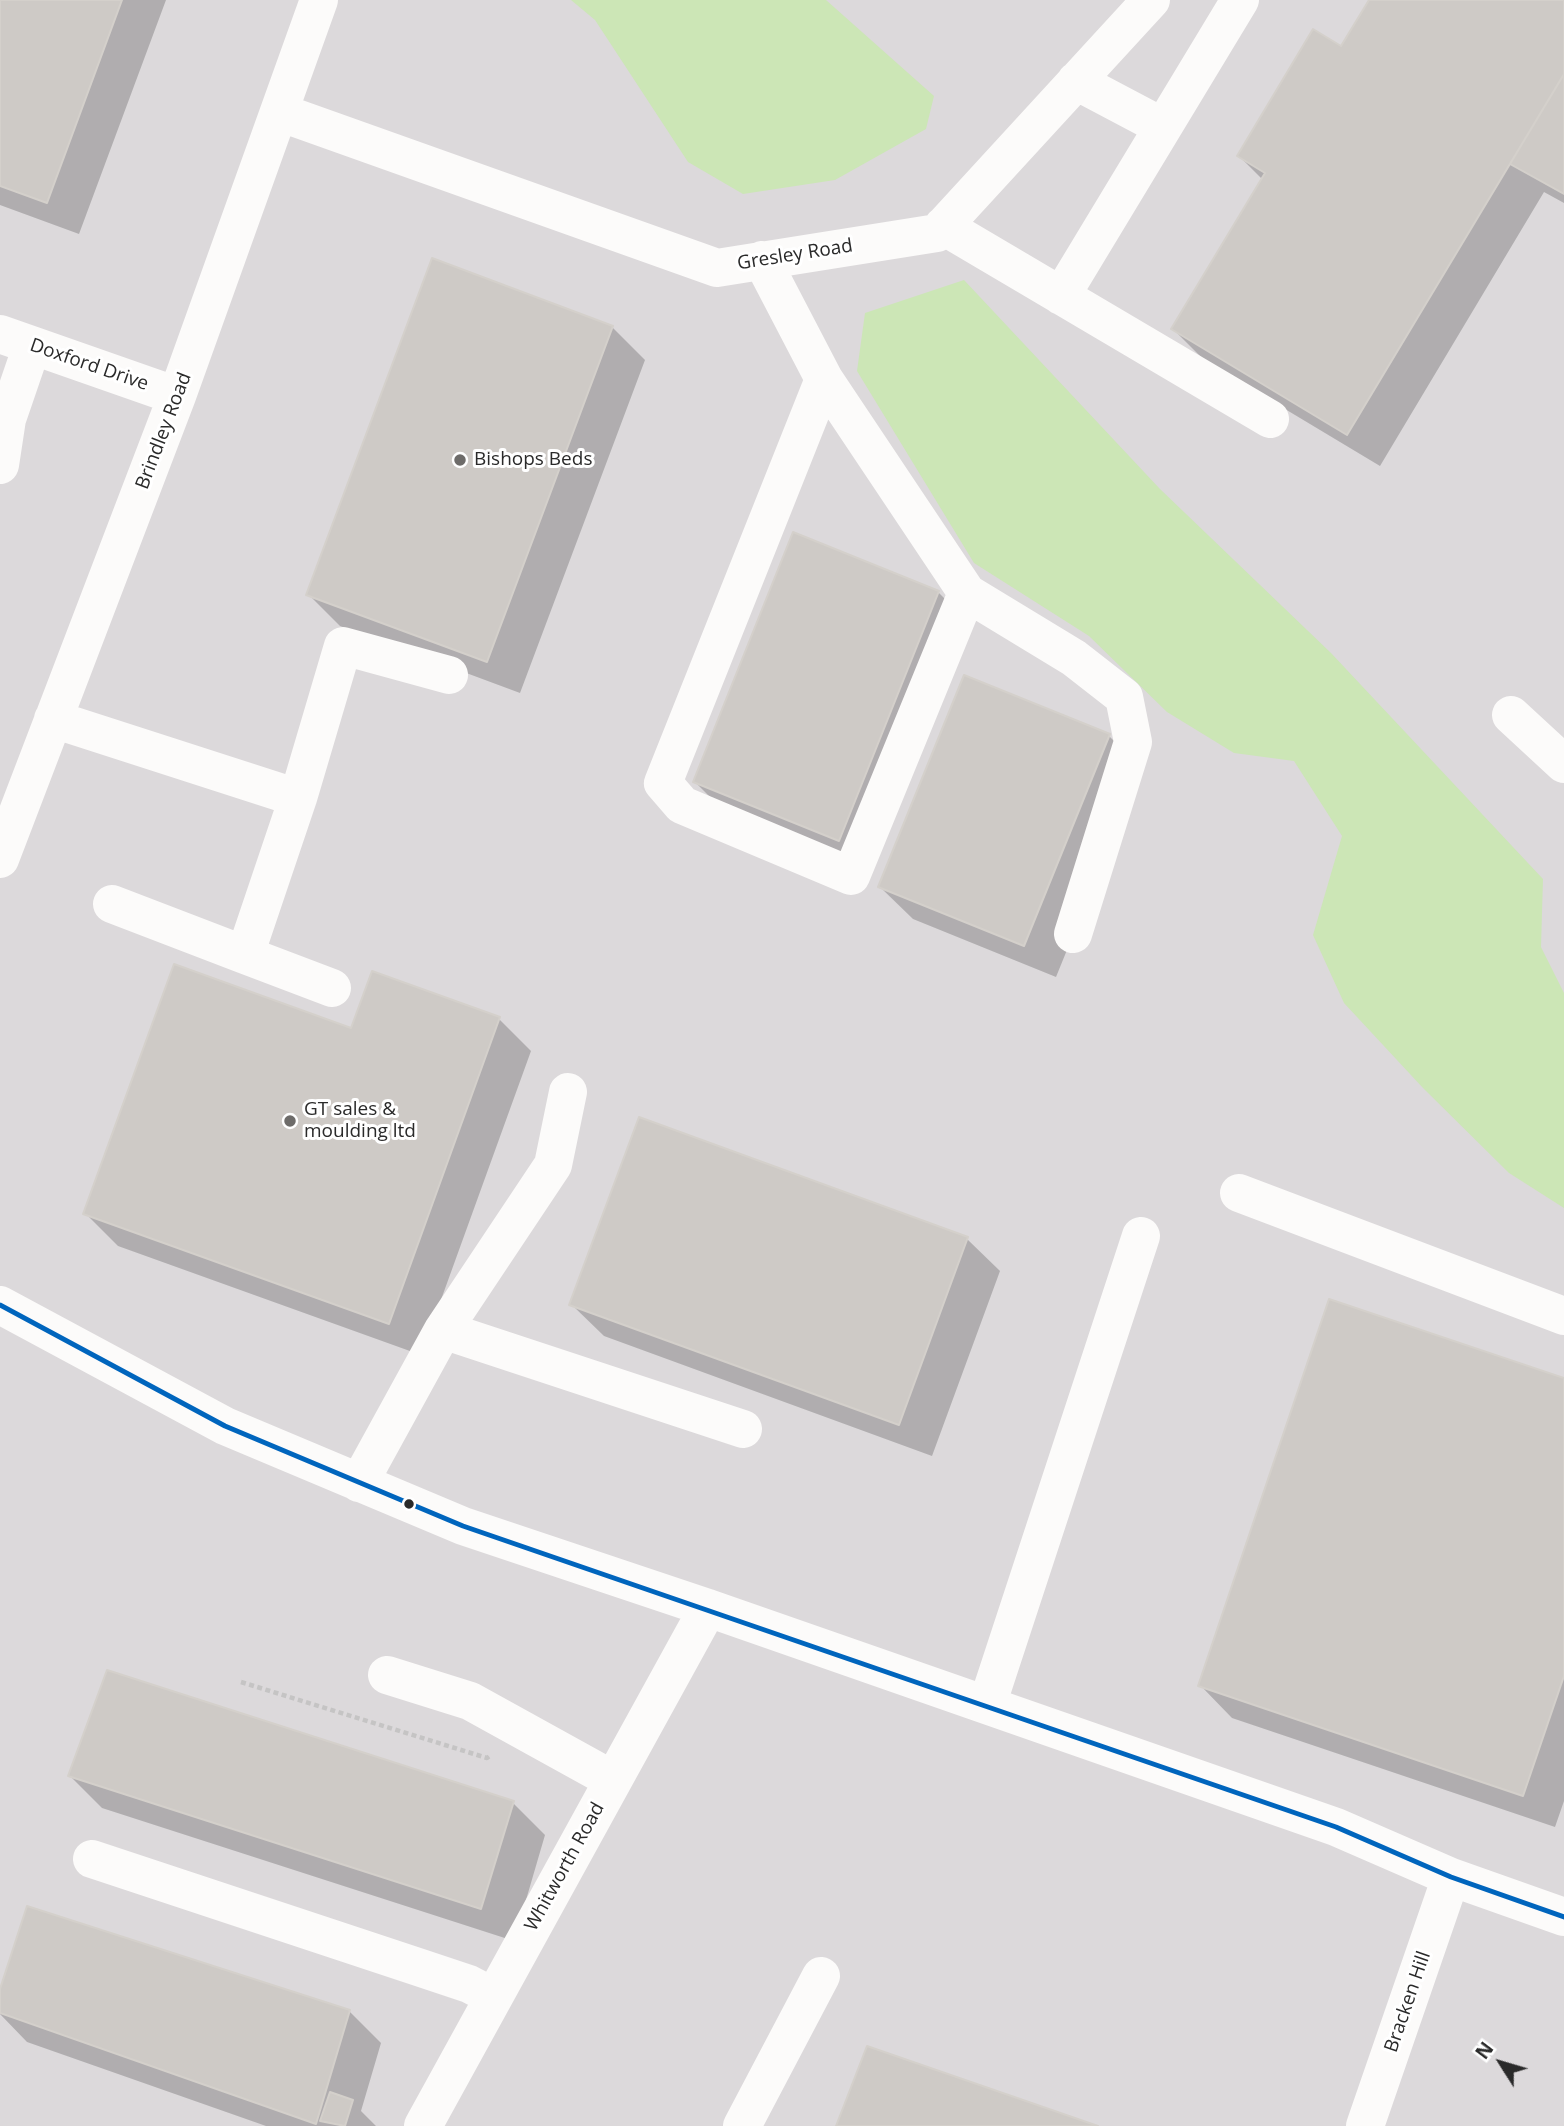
<!DOCTYPE html>
<html>
<head>
<meta charset="utf-8">
<style>
	body { margin:0 }
	#map { position:relative; width:1564px; height:2126px; overflow:hidden; background:#e9e4df; font-family:"Open Sans",sans-serif }
	canvas { display:block }
	.north { position:absolute; left:1466px; top:2028px; width:70px; height:70px; -webkit-text-stroke:5px #fff; paint-order:stroke; rotate:307deg; font-size:19px; font-weight:700; line-height:28px; text-align:center; color:#2a2a2a }
	.north::after { content:''; display:block; margin:auto; width:24px; height:32px; background:#2a2a2a; clip-path:polygon(50% 0,100% 100%,50% 72%,0 100%) }
</style>
</head>
<body>
<div id="map">
<canvas width="1564" height="2126"></canvas>
<div class="north">N</div>
</div>
<script>
const g = document.querySelector('canvas').getContext('2d');
g.lineJoin = 'round';
function fillPath(path, color) {
  g.fillStyle = color;
  g.fill(path, 'evenodd');
}
function stroke(path, color, width, dash) {
  g.strokeStyle = color;
  g.lineWidth = width;
  g.lineCap = dash ? 'butt' : 'round';
  g.setLineDash(dash || []);
  g.stroke(path);
}
function write(font, color, halo, rows, align = 'center') {
  g.font = font + ' "Open Sans",sans-serif';
  g.lineWidth = 6;
  g.setLineDash([]);
  g.textBaseline = 'middle';
  g.strokeStyle = halo;
  g.fillStyle = color;
  for (const [text, x, y, turn = 0] of rows) {
    g.save();
    g.translate(x, y);
    g.rotate((+turn || 0) * Math.PI / 180);
    g.textAlign = isNaN(turn) ? turn : align;
    if (halo) g.strokeText(text, 0, 0);
    g.fillText(text, 0, 0);
    g.restore();
  }
}
fillPath(new Path2D(`
	M0 0H1564V2126H0Z`), '#dcd9db');
fillPath(new Path2D(`
	M571 0H826L934 96 926 129 835 180 743 194 688 162 595 20Z
	M964 280 1160 489 1331 653 1543 879 1541 947 1564 993V1208L1509 1173 1423 1088 1344 1003 1313 935 1342 836 1294 761 1234 753 1167 712 1089 636 974 563 857 371 865 313Z`), '#cce6b6');
fillPath(new Path2D(`
	M0 0H166L79 234 0 205Z
	M1371 0H1564V203L1544 192 1380 466 1205 361 1173 329 1263 180 1239 156 1342 48Z
	M612 327 645 360 520 693 340 626 308 594Z
	M938 592 970 624 871 872 727 814 695 782Z
	M1109 736 1141 768 1056 977 913 919 880 887Z
	M499 1019 531 1051 421 1355 118 1246 86 1214 352 1030Z
	M967 1239 1000 1271 932 1456 604 1336 571 1304Z
	M1564 1380V1801L1555 1827 1232 1718 1200 1685Z
	M70 1776 513 1803 545 1835 514 1941 102 1808Z
	M0 1995 349 2011 381 2043 361 2111 376 2126H266L27 2042 0 2014Z`), '#0003');
const building = new Path2D(`
	M0 0H122L47 203 0 186Z
	M1369 0H1564V74L1347 435 1171 329 1265 173 1237 156 1313 29 1341 46Z
	M1564 74V194L1510 164Z
	M432 258 613 326 487 662 306 595Z
	M793 532 939 591 839 841 693 782Z
	M964 675 1110 734 1024 946 878 887Z
	M174 964 351 1028 372 971 500 1017 389 1324 83 1214Z
	M639 1117 968 1237 899 1425 569 1305Z
	M1329 1299 1564 1378V1676L1523 1796 1198 1686Z
	M107 1670 514 1801 481 1909 68 1776Z
	M27 1906 350 2010 316 2124 0 2013V1989Z
	M867 2046 1098 2126H836Z
	M330 2092 353 2100 345 2126 320 2121Z`);
fillPath(building, '#cecac6');
stroke(building, '#d4d0cb', 2);
stroke(new Path2D(`
	M241 1682 487 1758 491 1755`), '#c5c4c4', 4.5, [5, 3.5]);
stroke(new Path2D(`
	M1076 81 1163 127
	M279 112 717 268 937 233 1151 0
	M943 226 1270 419
	M762 260 824 379 663 783 682 805 851 876 967 593 824 379
	M1061 296 1240 0
	M0 334 177 396
	M0 465 7 419 32 346
	M967 593 1074 658 1124 697 1133 742 1073 934
	M1511 715 1564 764
	M53 719 298 798 245 955 332 988
	M298 798 343 646 449 675
	M0 859 177 396 319 0
	M112 904 245 955
	M1239 1193 1564 1316
	M0 1305 225 1426 463 1526 708 1608 1336 1827 1451 1877 1564 1917
	M443 1330 553 1165 568 1092
	M359 1483 443 1330 743 1429
	M387 1675 470 1701 613 1780
	M987 1705 1141 1236
	M92 1859 418 1967 469 1984 494 1997
	M423 2126 708 1608
	M742 2126 821 1976
	M1365 2126 1451 1877`), '#fcfbfa', 38);
stroke(new Path2D(`
	M0 1305 225 1426 463 1526 1336 1827 1451 1877 1564 1917`), '#0065bd', 5);
for (const [x, y, r, color] of [
	[460,460,7,"#6d6b69"],
	[290,1121,7,"#6d6b69"],
	[409,1504,6,"#2a2a2a"]
]) {
  const dot = new Path2D();
  dot.arc(x, y, r, 0, 2 * Math.PI);
  g.fillStyle = color;
  g.fill(dot);
  stroke(dot, '#fff', 2.5);
}
write('19px', '#2a2a2a', '#fff', [
	["Gresley Road",795,255,-9],
	["Doxford Drive",89,365,19],
	["Brindley Road",164,431,-69],
	["Whitworth Road",565,1867,-61],
	["Bracken Hill",1408,2002,-71]
]);
write('19px', '#2a2a2a', '#fff', [
	["Bishops Beds",474,460],
	["GT sales &",304,1110],
	["moulding ltd",304,1132]
], 'left');
</script>
</body>
</html>
